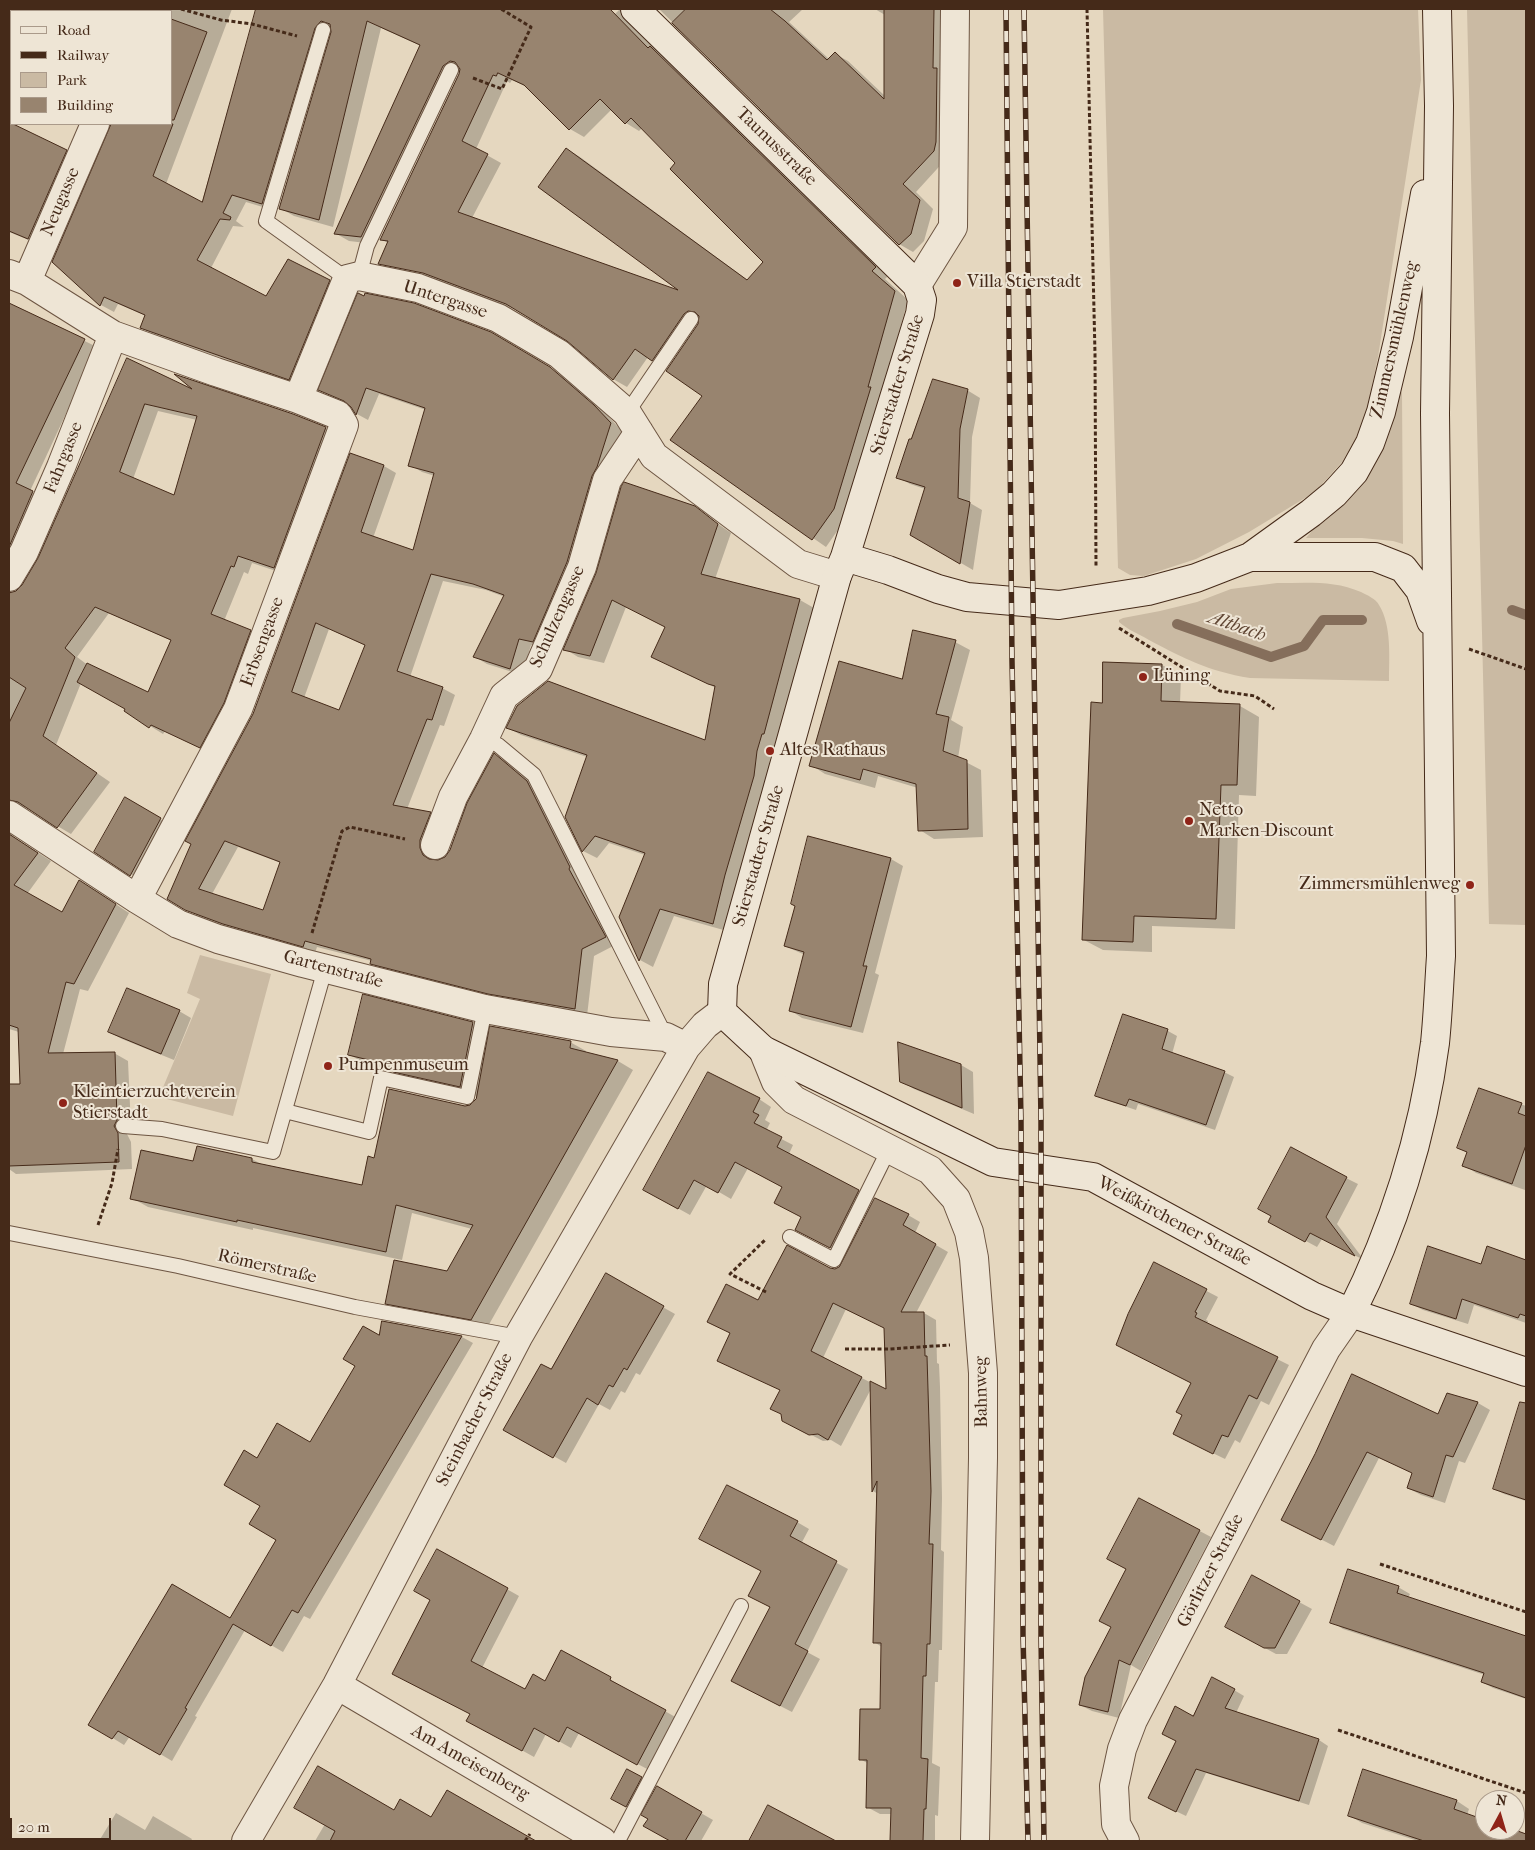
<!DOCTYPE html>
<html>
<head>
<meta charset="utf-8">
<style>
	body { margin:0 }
	#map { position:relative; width:1535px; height:1850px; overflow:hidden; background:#e5d7bf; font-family:"IM FELL French Canon",serif }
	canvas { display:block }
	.frame { position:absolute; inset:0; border:10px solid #452a19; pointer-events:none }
	.legend { position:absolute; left:10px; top:10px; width:162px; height:115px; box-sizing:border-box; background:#eee5d5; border:1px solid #aa9a8a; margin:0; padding:6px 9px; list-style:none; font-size:15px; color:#452a19 }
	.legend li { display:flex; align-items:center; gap:10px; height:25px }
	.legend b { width:25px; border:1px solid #aa9a8a }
	.north { position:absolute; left:1475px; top:1790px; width:50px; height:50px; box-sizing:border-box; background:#eee5d5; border:1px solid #aa9a8a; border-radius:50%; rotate:6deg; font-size:14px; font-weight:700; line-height:20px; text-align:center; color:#452a19 }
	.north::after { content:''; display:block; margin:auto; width:18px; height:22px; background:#8f2418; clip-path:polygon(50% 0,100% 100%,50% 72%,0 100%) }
	.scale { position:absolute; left:10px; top:1818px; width:101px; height:22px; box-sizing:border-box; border:2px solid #452a19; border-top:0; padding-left:6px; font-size:15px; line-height:18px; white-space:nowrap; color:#452a19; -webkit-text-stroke:4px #eee5d5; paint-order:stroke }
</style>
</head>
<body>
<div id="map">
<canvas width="1535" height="1850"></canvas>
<div class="frame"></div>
<ul class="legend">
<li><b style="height:6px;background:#eee5d5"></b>Road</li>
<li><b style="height:6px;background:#452a19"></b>Railway</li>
<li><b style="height:14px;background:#cabaa3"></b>Park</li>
<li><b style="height:14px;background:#98846f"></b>Building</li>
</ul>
<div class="north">N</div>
<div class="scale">20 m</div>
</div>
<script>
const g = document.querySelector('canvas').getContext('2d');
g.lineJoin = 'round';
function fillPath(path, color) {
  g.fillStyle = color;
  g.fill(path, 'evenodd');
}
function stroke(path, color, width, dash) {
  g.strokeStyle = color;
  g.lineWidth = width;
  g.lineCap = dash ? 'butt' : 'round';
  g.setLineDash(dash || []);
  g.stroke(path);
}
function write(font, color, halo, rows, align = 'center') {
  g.font = font + ' "IM FELL French Canon",serif';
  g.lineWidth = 4;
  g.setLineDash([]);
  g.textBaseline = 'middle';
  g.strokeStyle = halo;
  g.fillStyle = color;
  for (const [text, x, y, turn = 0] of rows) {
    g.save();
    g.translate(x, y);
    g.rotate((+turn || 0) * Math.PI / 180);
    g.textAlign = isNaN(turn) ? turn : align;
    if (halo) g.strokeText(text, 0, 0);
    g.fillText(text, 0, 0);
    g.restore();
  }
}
fillPath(new Path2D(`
	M1103 9H1418L1421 80 1378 357 1364 424 1342 462 1315 492 1249 532 1196 559 1144 576 1130 575 1118 568Z
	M1467 9H1526V925L1489 924Z
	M1400 389 1402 393 1403 544 1393 541 1362 538H1306L1312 531 1332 515 1356 489Z
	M1277 583C1306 583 1334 580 1361 592 1367 595 1376 599 1379 605 1392 626 1389 658 1389 681L1250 678C1208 671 1185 659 1149 640 1139 634 1128 630 1119 622V620L1123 618 1160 611 1197 602 1231 589Z
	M200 955 271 974 233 1116 159 1097 200 999 187 993Z`), '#cabaa3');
fillPath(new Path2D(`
	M9 9H144L143 11H11V68H9Z
	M161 9H232L166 184 203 204 257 9H599L610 19 620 9 633 16 889 275 885 279 908 300 847 517 826 547 672 440 704 395 700 320 666 367 648 357 627 387 613 379 568 340 520 311 438 281 393 271 379 263 388 243 381 239 461 71 457 74 375 244 349 241 335 233 421 46 381 28 333 227 294 216 280 208 334 30 328 35 276 211 246 202 236 221 244 227 233 226 211 268 266 298 329 281 343 289 303 386 155 335 141 328 146 316 118 304 114 312 101 305 54 262 113 124H171V11H160ZM512 80 529 88 570 129 584 137 612 109 626 123 639 131 642 128 677 163 765 262 749 281 580 157 567 149 683 293 472 218 501 163 476 149 507 81 510 83Z
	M659 9H803L789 22 829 59 835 54 848 61 885 96V15L875 9H947V158L916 192 933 209 924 241 913 252 899 244Z
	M10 124 79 158 41 245 9 232Z
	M9 304 97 347 30 491 46 500 9 577Z
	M491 333 562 375 606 414 622 431 609 474 545 648 531 645 522 675 487 664 475 657 505 597 486 590 443 581 410 677 442 688 455 695 444 726 440 725 407 809 430 814 442 820 432 856 434 861 446 858 451 851 495 755 507 762 539 789 617 944 594 956 587 1016 502 1000 383 970 371 963 372 961 317 947 315 953 236 930 198 916 169 899 254 715 351 455 384 466 396 473 373 538 414 551 435 476 422 472 410 465 426 410 379 394 368 420 357 414 350 404 320 390ZM329 629 366 646 340 711 304 698ZM238 847 281 863 264 911 212 894Z
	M127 360 197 393 292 415 326 428 340 436 288 575 252 563 248 574 244 572 224 621 250 631 264 639 214 755 165 731 163 734 126 711 127 709 81 683 56 745 110 782 71 834 25 807 16 809 9 816V593L18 592 39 561ZM158 411 197 420 175 497 133 479ZM109 613 172 641 148 693 89 666 77 657Z
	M967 390 980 398 972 437 970 503 982 510 973 570 911 534 925 489 910 484 898 477 912 441Z
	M694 507 731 533 715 579 800 600 814 608 778 741 776 740 770 759 767 784 727 931 674 916 653 967 640 960 620 917 645 855 609 843 597 858 583 851 566 817 587 757 521 735 508 728 706 741 716 688 652 656 666 627 626 607 604 663 578 657 565 649Z
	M955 642 970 650 951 720 963 727 958 758 981 770 983 837 934 839 920 830 918 788 878 776 875 788 825 774 811 765 903 680Z
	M1162 665 1181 676 1180 703 1240 706 1259 717 1256 796 1239 795 1235 929 1152 926V952L1103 950 1084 940 1103 704Z
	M125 799 172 826 143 882 96 852Z
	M9 831 14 837 51 861 27 894 62 914 93 889 129 913 88 991 80 989 63 1054 114 1053 128 1061 131 1128 127 1134 131 1142 132 1169 16 1174 9 1169V1085H22L19 1032 9 1029Z
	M891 859 903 866 875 973 879 975 863 1033 802 1018 790 1010 805 955 785 946Z
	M364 996 473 1023 490 1033 570 1042 586 1051V1053L618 1061 633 1070 487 1328 402 1312 387 1303 447 1272 472 1229 412 1213 402 1260 253 1228V1230L148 1207 132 1198 194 1163 252 1159 263 1165 363 1187 375 1159 465 1107 475 1103 477 1096 413 1082 396 1072 368 1065 350 1055Z
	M179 1011 191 1018 174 1060 122 1039 109 1032Z
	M1124 1015 1168 1031 1177 1036 1172 1054 1224 1072 1234 1077 1215 1130 1138 1104 1136 1110 1106 1100 1096 1095Z
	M961 1065 973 1072 974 1114 914 1089 901 1081Z
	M1479 1089 1526 1106V1185L1525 1190 1476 1173 1464 1165 1468 1153 1458 1148Z
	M759 1099 771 1107 765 1120 770 1123 766 1131 793 1145 789 1154 871 1198 843 1254 809 1236 803 1217 784 1187 748 1168 731 1199 707 1185 690 1215 645 1190Z
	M1346 1178 1358 1184 1337 1224 1364 1260 1322 1239 1317 1247 1282 1228Z
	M908 1215 920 1222 915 1233 948 1252 916 1313H924L936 1320 937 1363 939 1364 940 1387 942 1498 941 1550 944 1552 942 1650H939L938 1682H935L932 1763 940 1767 938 1816 935 1815V1841H891L892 1814H880L867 1807 869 1764 860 1759 881 1710 882 1647 874 1642 878 1494 873 1491 872 1387 841 1446 831 1440 823 1441 796 1427 781 1391 731 1334 721 1328 759 1301 830 1269 835 1270 840 1268ZM846 1309 886 1329 887 1391 823 1358Z
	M1488 1248 1526 1262V1323L1474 1305 1468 1324 1423 1310 1411 1304 1482 1265Z
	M1155 1264 1218 1297 1206 1320 1208 1321 1207 1324 1289 1365 1269 1405 1261 1401 1240 1443 1235 1440 1225 1459 1186 1440 1183 1415 1192 1383Z
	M606 1275 675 1314 640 1375 636 1373 625 1393 621 1391 610 1410 599 1404 566 1463 505 1429 551 1371Z
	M383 1322 462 1337 473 1343 310 1619 304 1616 283 1652 245 1630 195 1716 197 1717 172 1761 130 1736 124 1745 90 1724 231 1619 277 1539 262 1505 257 1459 310 1443 379 1337Z
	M1448 1395 1478 1403 1490 1410 1465 1463 1459 1461 1445 1503 1421 1495 1408 1488 1413 1473 1379 1458 1334 1546 1295 1526 1316 1455 1438 1416Z
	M1508 1444 1526 1449V1501L1504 1494 1494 1489Z
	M1139 1499 1211 1537 1141 1671 1131 1665 1119 1718 1092 1711 1080 1705 1113 1627 1127 1569Z
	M797 1522 809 1529 801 1544 848 1569 807 1652 820 1659 792 1712 745 1688 772 1608 750 1596Z
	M438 1550 519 1596 482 1668 525 1691 545 1682 562 1652 677 1718 649 1770 579 1733 571 1748 546 1734 534 1757 480 1727 471 1714 432 1600Z
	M1398 1587 1410 1594 1408 1598 1509 1643 1526 1648V1699L1493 1688 1482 1682 1485 1675 1343 1629 1332 1622Z
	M1299 1602 1312 1609 1287 1654H1276L1239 1634Z
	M1234 1690 1244 1696 1236 1713 1319 1740 1328 1746 1309 1805 1206 1773 1186 1816 1159 1803 1194 1717Z
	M628 1770 647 1782 632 1809 613 1798Z
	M1364 1771 1457 1801 1469 1809 1467 1815 1485 1821V1830H1512L1526 1835V1841H1418L1362 1823 1350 1816Z
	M657 1788 713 1820 701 1841H672L645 1826 649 1818Z
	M768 1807 822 1835 832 1841H750Z
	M394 1812 432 1819 522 1835 518 1841H315L325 1824Z
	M116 1813 145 1830 153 1816 192 1839 191 1841H99Z`), '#0003');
stroke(new Path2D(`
	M1512 610 1526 615
	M1177 624 1271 657 1304 646 1323 620H1362`), '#856e5b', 10);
const building = new Path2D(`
	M256 9H610L648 48 650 46 876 267 872 271 895 291 868 387H871L834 509 812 540 670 440 702 396 666 371 698 324 699 316 695 312 688 311 684 314 652 361 635 349 613 380 567 341 506 304 423 273 378 264 388 241 380 240 459 74 460 69 455 62 450 61 443 66 361 237 334 234 420 45 367 21 319 220 279 209 331 32 330 24 321 21 315 28 262 204 232 195 223 213 231 217 230 220 220 219 197 260 266 296 288 259 330 280 289 380 140 328 145 315 104 297 100 306 52 262 111 124H173L153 176 202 202ZM498 73 524 85 569 130 600 99 625 124 631 118 675 163 670 169 763 262 747 280 566 148 538 187 678 290 458 212 488 154 462 141 493 75 496 76Z
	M686 9H770L785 21 827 60 835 52 884 99V9H934L933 68H937L936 142 934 151 903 184 920 200 911 234 899 245 672 23Z
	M171 19 207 32 174 120H171Z
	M9 122 67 150 28 239 9 231Z
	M358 293 364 296 365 293 414 303 491 332 550 367 594 405 611 423 597 467 592 476 567 562 533 642 519 639 510 669 473 657 504 595 473 584 431 574 397 671 443 687 432 720 427 719 393 805 431 812 420 840V848L423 855 429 859 438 860 445 857 450 850 467 803 494 753 527 781 570 867 569 869 606 937 582 949 575 1009 488 994 370 964 371 959 305 941 303 947 223 924 185 910 167 899 191 844 185 841 253 714 350 453 384 465 361 532 413 550 434 473 408 466 425 408 366 388 356 415 351 407 344 401 318 390ZM316 623 365 645 339 710 292 692ZM225 841 280 862 263 910 199 889Z
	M9 303 85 339 16 483 33 491 9 547Z
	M127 358 192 389 174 374 293 414 326 427 274 568 238 556 234 567 231 566 211 614 251 630 224 703 200 748 151 725 149 728 124 711 125 709 77 682 87 663 148 692 171 640 95 607 65 648 75 657 43 736 97 773 57 828 18 802 9 800V723L26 688 9 677V593L16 591 22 585 38 558ZM145 404 197 416 174 495 120 472Z
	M933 379 968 389 960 429 958 498 970 502 960 564 910 535 925 487 896 478 909 439H911Z
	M624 482 695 506 718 524 701 574 800 599 764 734H762L757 751 754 776 725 875 713 924 660 909 639 961 619 917 645 853 595 836 582 852 565 817 587 755 506 728 517 706 548 681 705 740 715 686 708 684 651 657 665 627 612 600 590 656 563 650 596 573 621 487Z
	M913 630 956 640 936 714 949 717 943 751 967 760 968 829 918 831 916 784 863 769 860 780 809 766 839 661 902 679Z
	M1103 662 1162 664 1161 701 1240 704 1237 785H1221L1216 919 1134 916 1133 942 1082 940 1091 702 1102 703Z
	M125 797 161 818 130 876 94 852Z
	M9 834 38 853 14 885 62 912 79 880 116 904 74 984 66 982 48 1053 115 1052 117 1120 114 1126 118 1133 119 1162 9 1166V1084H20L18 1028 9 1025Z
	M808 836 891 858 863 966H867L851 1027 789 1011 804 952 784 946 795 906 791 904Z
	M127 988 180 1010 161 1054 108 1032Z
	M363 994 473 1022 460 1087 393 1072 394 1066 348 1055Z
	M1123 1014 1168 1029 1162 1049 1225 1071 1206 1125 1129 1099 1126 1106 1095 1096Z
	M490 1026 571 1041 570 1048 618 1060 471 1320 385 1304 394 1260 447 1271 473 1225 396 1205 386 1252 237 1220V1222L130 1199 141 1150 193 1161 197 1146 252 1158V1162L362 1185 368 1156 374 1158 389 1089 465 1106 470 1105 476 1099Z
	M898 1042 961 1064 962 1108 900 1082Z
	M708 1072 760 1098 753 1112 759 1115 754 1123 782 1137 777 1147 859 1190 830 1248 795 1230 801 1217 774 1203 782 1187 735 1162 718 1193 694 1180 678 1209 643 1190Z
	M1479 1088 1522 1103 1518 1113 1526 1116V1145L1512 1184 1462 1166 1467 1152 1457 1148Z
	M1291 1147 1347 1177 1326 1217 1355 1256 1310 1233 1305 1242 1268 1222 1271 1216 1258 1209Z
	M875 1198 909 1214 903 1225 936 1244 901 1312H924L925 1356H927L931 1491 929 1544H933L930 1644H927L926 1676H923L921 1758 928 1759 926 1809H924L923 1841H890L891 1808H866L867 1760H859L860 1709H880L881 1643H873L877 1481 872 1492 870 1381 886 1389 884 1328 833 1303 811 1351 862 1377 828 1440 818 1434 809 1435 782 1421 781 1414 770 1409 780 1390 717 1361 730 1333 707 1322 726 1284 758 1300 787 1245 830 1268 835 1269 839 1267Z
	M1428 1246 1481 1264 1487 1246 1526 1260V1316L1520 1314 1518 1318 1462 1299 1456 1319 1410 1304Z
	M1154 1262 1207 1289 1195 1312 1197 1313 1195 1317 1278 1357 1257 1399 1249 1395 1228 1437 1222 1435 1213 1454 1173 1434 1182 1415 1176 1412 1191 1383 1116 1345 1128 1314Z
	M606 1273 664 1306 627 1370 624 1368 613 1387 609 1385 598 1405 587 1398 553 1458 503 1430 541 1364 551 1369Z
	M382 1321 462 1336 298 1613 292 1610 271 1646 233 1624 185 1708 187 1709 160 1755 118 1731 112 1739 88 1725 172 1584 230 1618 276 1540 249 1524 260 1506 224 1485 244 1450 257 1458 277 1423 310 1442 355 1366 343 1359 363 1326 379 1335Z
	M1352 1374 1438 1414 1447 1393 1478 1402 1453 1457 1446 1455 1433 1497 1407 1488 1412 1473 1367 1452 1321 1540 1281 1520 1315 1454Z
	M1520 1402 1526 1403V1500L1493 1489Z
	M727 1485 798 1521 790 1536 837 1561 795 1644 808 1651 780 1706 731 1681 770 1607 748 1596 761 1571 699 1539Z
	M1139 1498 1200 1530 1130 1665 1119 1660 1108 1712 1079 1705 1085 1677 1111 1627 1099 1621 1126 1569 1107 1559Z
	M437 1549 508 1588 471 1661 525 1689 533 1674 545 1681 561 1650 611 1677 610 1680 666 1710 637 1765 567 1727 559 1742 534 1728 522 1751 466 1721 470 1714 392 1674 430 1600 414 1591Z
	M1348 1569 1399 1586 1397 1593 1526 1636V1698L1481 1682 1484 1673 1330 1623Z
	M1252 1575 1300 1601 1275 1648H1264L1225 1627Z
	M1212 1677 1235 1689 1225 1708 1319 1739 1299 1801 1196 1769 1176 1812 1148 1798 1176 1741 1162 1734 1175 1706 1193 1716Z
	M318 1766 394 1810 400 1799 431 1817 447 1790 536 1841H330L335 1831 294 1808Z
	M627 1769 642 1777 626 1807 611 1799Z
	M1363 1769 1457 1800 1454 1809 1485 1820V1830H1515L1526 1834V1841H1424L1348 1816Z
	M657 1786 702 1812 685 1841H670L643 1826 648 1819 641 1815Z
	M768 1805 836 1841H749Z`);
fillPath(building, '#98846f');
stroke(building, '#452a19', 1);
const lane = new Path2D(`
	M323 30 266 221 347 279
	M359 276 367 246 451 70
	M627 413 691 319
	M484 739 498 745 534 775 666 1037
	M285 1111 369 1132 381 1078 467 1097 485 1009
	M123 1126 162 1129 273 1152 325 969
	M9 1233 178 1266 355 1307 518 1337
	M790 1237 834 1260 889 1149
	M618 1841 741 1606`);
const street = new Path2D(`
	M143 11 144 9
	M9 274 27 281 113 335 216 372 298 399 347 279 359 276 418 288 498 318 559 354 627 413 654 456 798 564 837 576
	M27 281 95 124
	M917 285 953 227 955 9
	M9 577 24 552 61 467 113 335
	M9 815 137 899 178 924 218 939 303 963 485 1009 611 1032 666 1037 686 1047
	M435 845 453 797 484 739 504 696 538 669 582 567 607 480 639 432
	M137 899 238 709 344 425 338 415 298 399
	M763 1050 776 1082 794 1100 930 1170 956 1199 969 1232 974 1258 983 1373V1458L975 1841
	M337 1685 602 1841
	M246 1841 337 1685 518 1337 686 1047 705 1025 722 1012
	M1125 1841 1116 1824 1114 1786 1122 1749 1133 1720 1326 1349 1351 1313`);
const secondary = new Path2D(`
	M635 9 917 285 922 300 920 314 845 557 837 576 723 984 722 1012 763 1050 993 1162 1093 1177 1312 1296 1351 1313 1526 1372
	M845 557 888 570 938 589 967 597 1059 605 1148 591 1196 578 1250 557 1311 513 1334 494 1354 472 1370 443 1381 412 1399 337 1425 194
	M1250 557H1375L1403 568 1420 590 1431 621
	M1351 1313C1393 1230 1423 1136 1435 1043 1438 1014 1439 985 1441 956L1435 413 1439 106 1437 9`);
stroke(lane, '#6d5542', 16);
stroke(street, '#6d5542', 30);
stroke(secondary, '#452a19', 30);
stroke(new Path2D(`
	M181 9 221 20 252 24 297 36
	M1087 9 1095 354 1096 568
	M473 78 502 89 531 27 501 9
	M1119 628 1220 691 1255 696 1274 709
	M1469 649 1526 669
	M312 933 342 831 350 827 405 839
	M98 1225 112 1183 118 1149
	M766 1292 730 1274 766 1239
	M845 1349H889L950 1345
	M1380 1564 1526 1612
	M1338 1730 1526 1793
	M525 1841 530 1834`), '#452a19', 3, [4, 2.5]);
stroke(lane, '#eee5d5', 14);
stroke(street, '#eee5d5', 28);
stroke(secondary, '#eee5d5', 28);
const rail = new Path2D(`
	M1006 9 1012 661 1021 1120 1023 1636 1028 1841
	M1024 9 1041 1120V1637L1044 1841`);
stroke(rail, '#452a19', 5.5);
stroke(rail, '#eee5d5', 4, [11]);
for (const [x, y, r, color] of [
	[957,283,5,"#8f2418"],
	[1143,677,5,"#8f2418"],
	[770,751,5,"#8f2418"],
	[1189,821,5,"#8f2418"],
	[1470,885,5,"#8f2418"],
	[328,1066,5,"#8f2418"],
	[63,1103,5,"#8f2418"]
]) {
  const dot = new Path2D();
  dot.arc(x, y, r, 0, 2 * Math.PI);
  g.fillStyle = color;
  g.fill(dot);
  stroke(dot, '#eee5d5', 2);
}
write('18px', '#452a19', '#eee5d5', [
	["Taunusstraße",776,147,44],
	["Neugasse",61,202,-67],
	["Untergasse",445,300,18],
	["Zimmersmühlenweg",1395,340,-77],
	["Stierstadter Straße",898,385,-73],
	["Fahrgasse",64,458,-68],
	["Schulzengasse",558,617,-66],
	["Erbsengasse",263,642,-70],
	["Stierstadter Straße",759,856,-74],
	["Gartenstraße",333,970,15],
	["Weißkirchener Straße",1174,1222,28],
	["Römerstraße",267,1267,13],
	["Bahnweg",982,1392,-91],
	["Steinbacher Straße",475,1420,-63],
	["Görlitzer Straße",1211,1571,-63],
	["Am Ameisenberg",470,1763,30]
]);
write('18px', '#452a19', '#eee5d5', [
	["Villa Stierstadt",967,283],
	["Lüning",1153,677],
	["Altes Rathaus",780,751],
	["Netto",1199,811],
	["Marken-Discount",1199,832],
	["Zimmersmühlenweg",1460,885,"right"],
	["Pumpenmuseum",338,1066],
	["Kleintierzuchtverein",73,1093],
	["Stierstadt",73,1114]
], 'left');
write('italic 19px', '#604634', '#eee5d5', [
	["Altbach",1237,627,19]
]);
</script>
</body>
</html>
